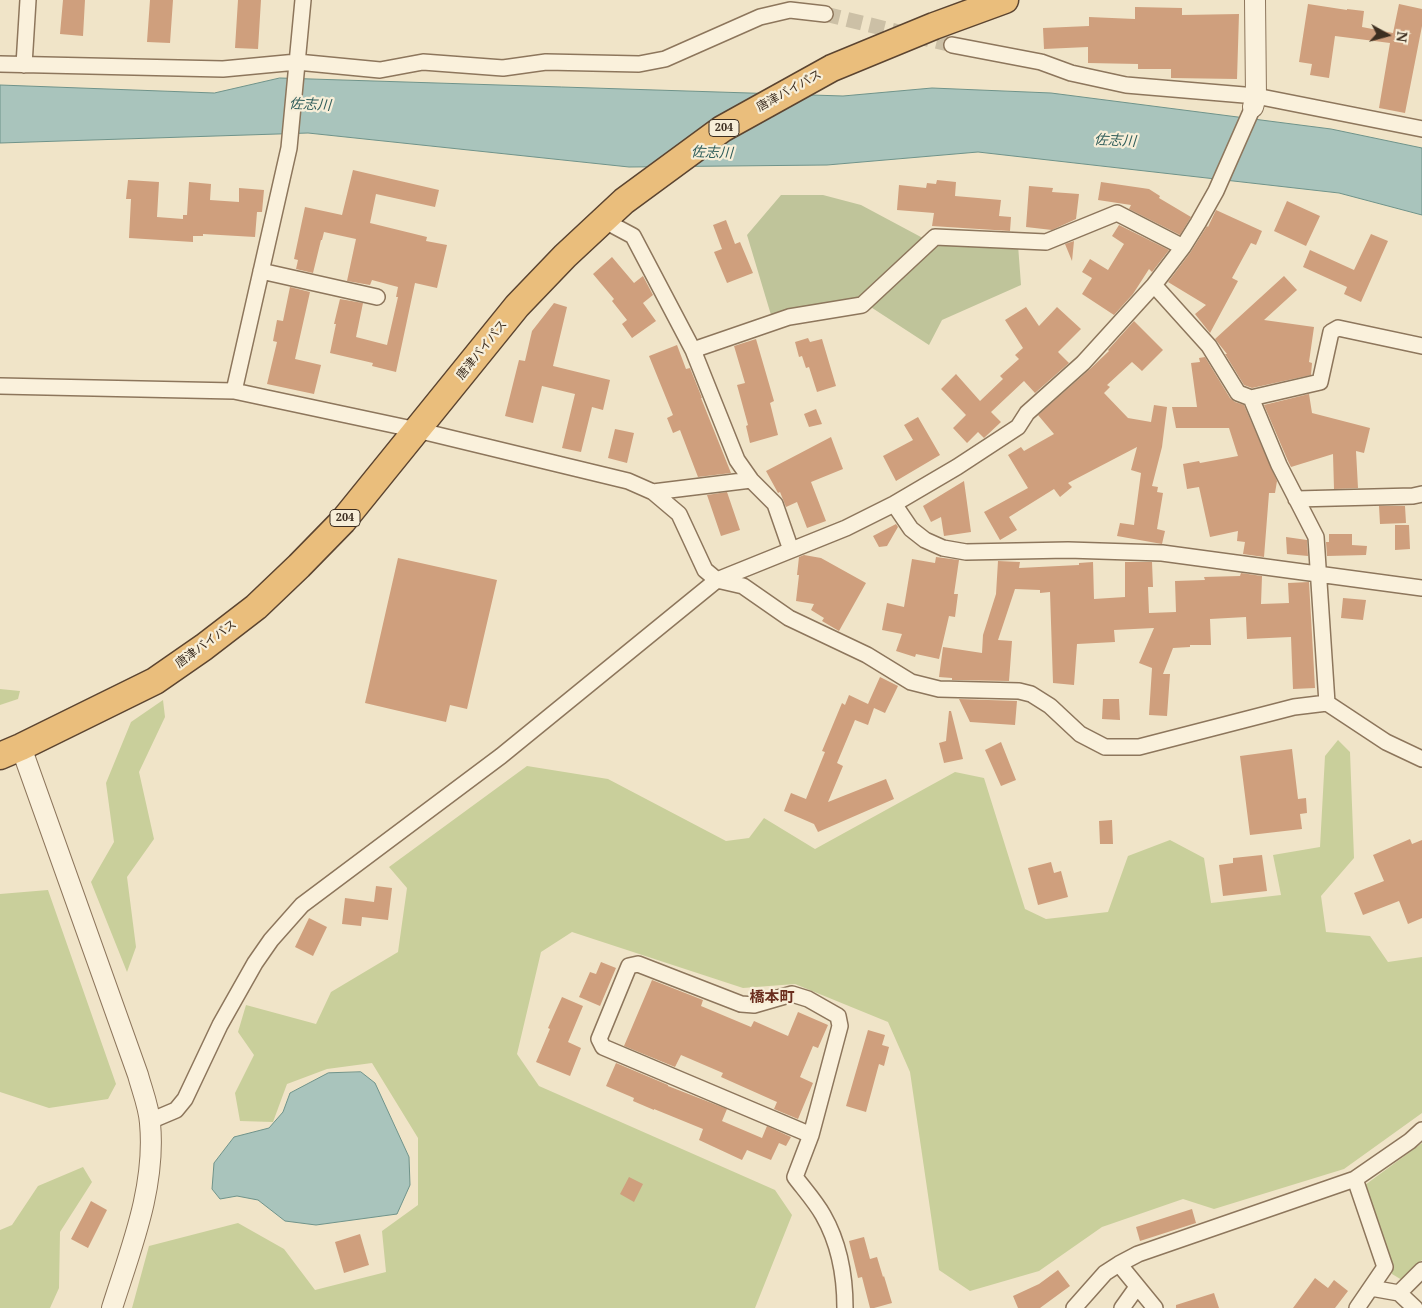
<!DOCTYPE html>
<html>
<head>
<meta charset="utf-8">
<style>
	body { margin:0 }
	#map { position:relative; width:1422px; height:1308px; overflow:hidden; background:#f0e4c8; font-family:"Noto Serif",serif }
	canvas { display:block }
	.north { position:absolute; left:1362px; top:10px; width:50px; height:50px; -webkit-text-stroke:4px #f7eed8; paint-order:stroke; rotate:97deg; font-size:14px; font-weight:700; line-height:20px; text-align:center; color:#3d2e20 }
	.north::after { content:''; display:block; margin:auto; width:18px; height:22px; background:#3d2e20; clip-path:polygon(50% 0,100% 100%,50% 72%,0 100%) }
</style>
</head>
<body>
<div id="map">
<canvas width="1422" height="1308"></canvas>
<div class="north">N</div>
</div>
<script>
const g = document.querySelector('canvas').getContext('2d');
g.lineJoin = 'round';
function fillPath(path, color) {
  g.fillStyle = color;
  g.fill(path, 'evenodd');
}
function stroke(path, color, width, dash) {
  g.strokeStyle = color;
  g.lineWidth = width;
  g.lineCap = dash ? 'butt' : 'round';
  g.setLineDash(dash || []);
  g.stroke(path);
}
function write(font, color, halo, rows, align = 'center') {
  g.font = font + ' "Noto Serif","Noto Sans JP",serif';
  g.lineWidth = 4.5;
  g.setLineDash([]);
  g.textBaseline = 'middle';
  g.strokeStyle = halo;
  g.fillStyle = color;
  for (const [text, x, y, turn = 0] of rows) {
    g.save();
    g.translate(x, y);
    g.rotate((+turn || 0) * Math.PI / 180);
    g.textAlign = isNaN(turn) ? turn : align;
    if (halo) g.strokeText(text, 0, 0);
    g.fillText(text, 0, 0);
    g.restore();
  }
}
fillPath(new Path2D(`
	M0 689 20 691 18 699 0 705Z
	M163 700 165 717 139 772 154 839 127 877 136 947 127 972 91 882 114 842 106 783 131 722Z
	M1338 740 1350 752 1354 858 1321 896 1326 932 1370 936 1388 962 1422 957V1113L1344 1169 1214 1209 1183 1199 1102 1227 1039 1271 970 1291 939 1270 910 1072 888 1022 795 984 743 988 572 932 541 952 517 1054 539 1086 775 1190 792 1215 755 1308H132L149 1246 238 1223 284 1249 315 1290 386 1272 382 1231 418 1205V1138L372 1063 327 1069 287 1084 273 1122 240 1121 235 1093 254 1055 238 1032 246 1005 316 1024 331 992 398 952 407 888 389 867 527 766 608 779 726 841 749 838 764 818 815 849 955 772 984 778 1025 909 1046 919 1108 912 1128 856 1170 840 1204 858 1211 903 1281 895 1273 855 1320 847 1325 756Z
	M48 890 116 1084 108 1099 49 1108 0 1092V894Z
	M1422 1143V1260L1402 1280 1392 1274 1365 1185Z
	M83 1167 92 1182 60 1232 59 1288 50 1308H0V1230L12 1225 38 1186Z`), '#c9cf9b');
fillPath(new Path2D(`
	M781 195H823L861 205 934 244 1018 245 1021 285 942 320 929 345 860 300 771 315 747 235Z`), '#bfc49a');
const water = new Path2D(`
	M280 78 843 96 932 88 1051 93 1331 129 1422 148V215L1339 193 978 152 827 165 629 167 308 133 0 143V85L214 93Z
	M361 1072 375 1083 409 1157 410 1185 397 1214 316 1225 285 1221 258 1200 237 1196 220 1199 212 1189 214 1163 234 1137 269 1128 283 1112 290 1093 328 1073Z`);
fillPath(water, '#a9c4bc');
stroke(water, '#6f938a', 1);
fillPath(new Path2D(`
	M63 0H85L83 36 60 34Z
	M150 0H173L170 43 147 42Z
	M238 0H261L258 49 235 48Z
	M1308 4 1347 10V9L1364 11 1362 27 1393 33 1399 4 1422 9V26L1405 113 1379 108 1390 43 1335 36 1329 78 1310 75 1312 64 1299 62Z
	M1135 7 1182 8V15L1239 14 1237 79 1171 78V69H1138V64L1088 63V47L1044 49 1043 28 1089 26V17L1135 19Z
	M353 170 439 190 435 207 376 194 370 223 427 237 426 241 447 245 437 288 415 283 396 372 372 366 373 363 330 353 336 324H334L340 299 363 303 356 337 387 345 398 297H396L398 287 372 280 370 285 347 281 356 239 324 232 322 240H321L313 273 296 269 298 260 294 259 305 207 342 215Z
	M128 180 159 182 157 217 183 219V215H187L189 182 211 184 210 200 239 202V188L264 190 262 212H257L255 237 203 234V236H193V242L129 238 131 199H126Z
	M937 180 956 182 955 196 1001 200 999 216 1011 217 1010 231 932 226 934 213 897 210 899 185 926 188 927 183 936 184Z
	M1101 182 1149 189 1160 196 1159 198 1191 217 1180 235 1129 209 1131 205 1098 200Z
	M1029 186 1053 188 1052 192 1079 194 1076 219 1052 230 1026 227Z
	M1287 201 1320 216 1306 246 1274 231Z
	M1216 210 1262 231 1256 245 1251 243 1232 278 1238 281 1210 333 1195 314 1206 305 1168 282 1190 253 1207 226 1208 227Z
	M726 220 735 244 740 242 753 273 727 283 714 252 722 249 713 225Z
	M1119 225 1169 250 1152 272 1149 269 1133 294 1114 315 1082 294 1092 278 1082 272 1090 259 1108 270 1124 244 1112 236Z
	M1371 234 1388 241 1361 302 1344 294 1347 287 1303 267 1310 250 1354 270Z
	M1074 241 1072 261 1065 244Z
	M612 257 634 283 643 276 653 295 643 303 656 321 632 338 622 324 627 320 612 301 614 299 593 274Z
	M1284 276 1297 290 1264 320 1314 327 1309 362 1312 363 1311 375 1252 388 1244 385 1225 354H1227L1215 339Z
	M290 287 310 292 295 359 321 365 314 394 267 384 277 342 273 341 277 320 283 321Z
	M554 303 567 307 553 366 610 380 603 410 592 407 581 452 562 448 575 394 542 386 533 423 505 416 519 360 525 361 532 331Z
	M1026 307 1039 326 1057 307 1081 329 1058 352 1069 363 1035 393 1024 381 991 412 1001 422 984 438 978 432 967 443 953 428 966 415 941 389 956 374 980 401 1003 379 1000 376 1019 359 1015 355 1023 348 1005 320Z
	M1134 321 1163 350 1142 371 1132 362 1107 385 1110 387 1104 393 1128 418 1151 422 1154 405 1167 407 1162 447 1152 486 1158 487 1157 492 1163 493 1157 529 1165 531 1162 544 1117 536 1120 523 1134 525 1141 473 1131 470 1137 447 1068 483 1072 487 1060 497 1054 489 1009 517 1017 530 1000 540 984 512 1028 488 1008 455 1021 447 1024 451 1054 434 1038 415 1090 369 1109 351 1108 350Z
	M808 338 810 342 822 339 836 386 817 392 809 367 806 368 802 356 799 357 795 342Z
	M756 339 774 401 770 403 778 435 750 443 746 426 748 425 737 385 745 383 734 346Z
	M677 345 686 369 690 368 702 398H701L731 473 698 477 680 430 673 433 667 418 673 415 649 356Z
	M1205 357 1230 398 1235 402 1244 405 1277 481 1275 493H1269L1264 557 1243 554 1245 542 1237 541 1238 531 1210 537 1199 487 1187 489 1183 464 1199 461 1200 463 1238 456 1229 428H1176L1172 407H1197L1191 363 1200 362 1199 358Z
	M1309 394 1312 413 1370 428 1364 453 1356 451 1358 488 1334 489 1333 454 1291 467 1288 461 1264 405Z
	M816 409 822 424 809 427 804 414Z
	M918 417 940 455 896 481 883 456 913 440 904 425Z
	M615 429 634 433 627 463 608 458Z
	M831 437 843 469 811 482 826 521 807 528 797 502 786 507 780 492 778 493 766 471Z
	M964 481 971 532 944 536 941 517 931 522 923 506Z
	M727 492 740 530 721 536 707 495Z
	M1379 506H1405L1406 523 1380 524Z
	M896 524 898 527 887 546 879 547 873 536Z
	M1395 525H1409L1410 549 1395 550Z
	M1329 534H1352V545L1367 546 1366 555 1327 556 1326 542H1329Z
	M1286 537 1307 540 1308 556 1287 554Z
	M804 555 821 558 866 583 839 631 822 621 824 618 811 610 814 604 796 601 799 575H797L799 557Z
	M936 557 959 560 954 594H958L955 617 949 616 939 659 916 654 915 657 896 651 902 634 882 630 887 603 904 607 912 559 935 563Z
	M398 558 497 580 467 709 450 705 446 722 365 703Z
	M998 561 1020 562 1019 568 1079 565V563L1093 562 1094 599 1125 597V562H1152L1153 587H1148L1149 613 1176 612 1175 581 1205 580 1204 577 1240 576 1241 573 1262 576 1261 604 1289 603 1288 583 1309 582 1315 688 1293 689 1291 637 1247 639 1246 617 1210 619 1211 645H1190V647L1173 648 1163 674H1170L1167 716 1149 715 1152 668 1139 663 1154 628 1114 630 1115 642 1077 644 1074 685 1053 683 1050 592 1040 593V590L1015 589 998 640 1012 641 1009 681 952 680V678L939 677 943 647 982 653 983 635 996 594Z
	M1343 598 1366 600 1363 620 1341 618Z
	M880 677 898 686 885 713 874 708 868 725 855 720 837 763 843 766 828 802 886 779 894 799 818 832 814 824 784 811 791 793 806 799 825 752 822 751 842 703 845 705 849 695 868 704Z
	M959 699 1017 701 1015 725 970 722Z
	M1103 699H1119L1120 720 1102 719Z
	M949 711H951L963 759 944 763 939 743 946 741Z
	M1001 742 1016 780 1001 786 985 750Z
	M1292 749 1298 799 1306 798 1307 813 1300 814 1302 829 1250 835 1240 756Z
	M1112 820 1113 844H1100L1099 821Z
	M1410 839 1412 844 1422 840V918L1408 924 1399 901 1363 915 1354 893 1384 881 1373 855Z
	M1262 855 1267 891 1223 896 1219 865 1233 863V858Z
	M1051 862 1054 873 1061 871 1068 897 1038 905 1028 868Z
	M376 886 392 888 388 920 362 917 361 926 342 924 345 898 374 902Z
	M309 918 327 927 313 956 295 947Z
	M601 962 616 968 600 1006 579 997 590 972 596 974Z
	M652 980 703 1000 701 1006 751 1027 754 1021 788 1036 798 1012 828 1025 818 1048 813 1046 800 1077 813 1083 798 1119 774 1109 777 1102 721 1077 723 1073 681 1055 675 1067 624 1046Z
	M562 997 583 1006 568 1042 581 1048 570 1076 536 1062 550 1029 548 1028Z
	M868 1030 885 1035 882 1045 889 1047 884 1066 879 1064 866 1112 846 1106Z
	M616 1063 668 1085V1086L727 1109 722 1121 762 1138 767 1126 791 1137 786 1146 779 1143 771 1160 747 1150 742 1160 699 1140 703 1129 654 1109V1110L633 1101 634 1098 606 1086Z
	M629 1177 643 1184 634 1202 620 1194Z
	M91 1201 107 1210 88 1248 71 1239Z
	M1192 1209 1196 1223 1140 1241 1136 1227Z
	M360 1234 369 1265 344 1273 335 1242Z
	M864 1237 870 1259 877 1257 883 1277 884 1276 892 1303 874 1308H870L862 1277 858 1278 849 1241Z
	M1058 1270 1070 1286 1040 1308H1018L1013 1296 1039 1284Z
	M1315 1278 1328 1288 1334 1280 1348 1291 1335 1308H1293Z
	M1214 1293 1219 1308H1176V1305Z`), '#cf9f7d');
stroke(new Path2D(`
	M825 14 952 45`), '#ccc0a6', 15, [15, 8]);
const minor = new Path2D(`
	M952 45 1041 62 1071 73 1126 85 1256 96 1422 129
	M0 64 223 69 297 62 380 70 423 62 503 68 546 62 639 64 665 59 760 17 790 10 825 14
	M24 65 28 0
	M603 220 633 236 693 350 737 460 751 480 775 504 791 550
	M261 271 377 297
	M1154 285 1209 346 1238 393 1251 398 1320 382 1331 332 1338 328 1422 346
	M693 350 789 317 862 305 935 237 1046 242 1117 213 1183 247
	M0 386 234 391 417 430 628 481 653 492 679 514 705 570 717 580 743 586 789 618 867 655 911 682 939 689 1019 691 1031 694 1050 706 1080 734 1105 747H1139L1294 707 1327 703 1386 742 1422 759
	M234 391 289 148 303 0
	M1251 398 1279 465 1316 537 1327 703
	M653 492 751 480
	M1296 499 1413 496 1422 494
	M894 504 911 529 925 540 943 548 966 552 1068 550 1162 553 1422 588
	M150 1121 176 1110 185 1099 220 1025 255 963 271 940 302 905 501 756 717 580 846 528 894 504 957 467 1018 427 1027 413 1083 363 1154 285 1183 247 1198 223 1216 191 1253 107
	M811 1135 603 1047 599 1039 629 966 638 964 741 1004 754 1005 792 994 808 999 838 1016 840 1026 811 1135 795 1177C804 1189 815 1201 823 1215 839 1243 845 1276 845 1308
	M1355 1179 1385 1267 1357 1308
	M1119 1264 1155 1308
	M1371 1288 1399 1293 1415 1308
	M1399 1293 1422 1270
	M1074 1308 1105 1273 1119 1264 1138 1254 1355 1179 1410 1141 1422 1130
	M1122 1308 1137 1287`);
const tertiary = new Path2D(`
	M1253 107 1256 96 1255 0
	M21 747 138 1075C142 1090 149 1107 150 1123 156 1187 131 1248 112 1308`);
const trunk = new Path2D(`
	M0 756 21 747 155 681 204 647 256 607 299 566 343 521 517 306 565 256 624 201 722 129 832 68 934 26 1005 0`);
stroke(minor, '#8d765c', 18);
stroke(tertiary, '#8d765c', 22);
stroke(trunk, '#5b4430', 29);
stroke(minor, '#faf1dc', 15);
stroke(tertiary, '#faf1dc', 20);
stroke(trunk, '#eabe7c', 26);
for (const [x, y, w] of [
	[724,128,30],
	[345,518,30]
]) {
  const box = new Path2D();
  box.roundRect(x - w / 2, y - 8.5, w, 17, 4);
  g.fillStyle = '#f7eed8';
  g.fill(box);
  stroke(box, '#3d2e20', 1);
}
write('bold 11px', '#3d2e20', null, [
	["204",724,128],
	["204",345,518]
]);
write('12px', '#3d2e20', '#f7eed8', [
	["唐津バイパス",789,91,-29],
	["唐津バイパス",482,350,-51],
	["唐津バイパス",206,644,-36]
]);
write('italic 14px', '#2f5d5a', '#f7eed8', [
	["佐志川",310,105,3],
	["佐志川",1115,141,3],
	["佐志川",712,153,2]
]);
write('bold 15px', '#6b2e1e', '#f7eed8', [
	["橋本町",772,998]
]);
</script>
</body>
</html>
